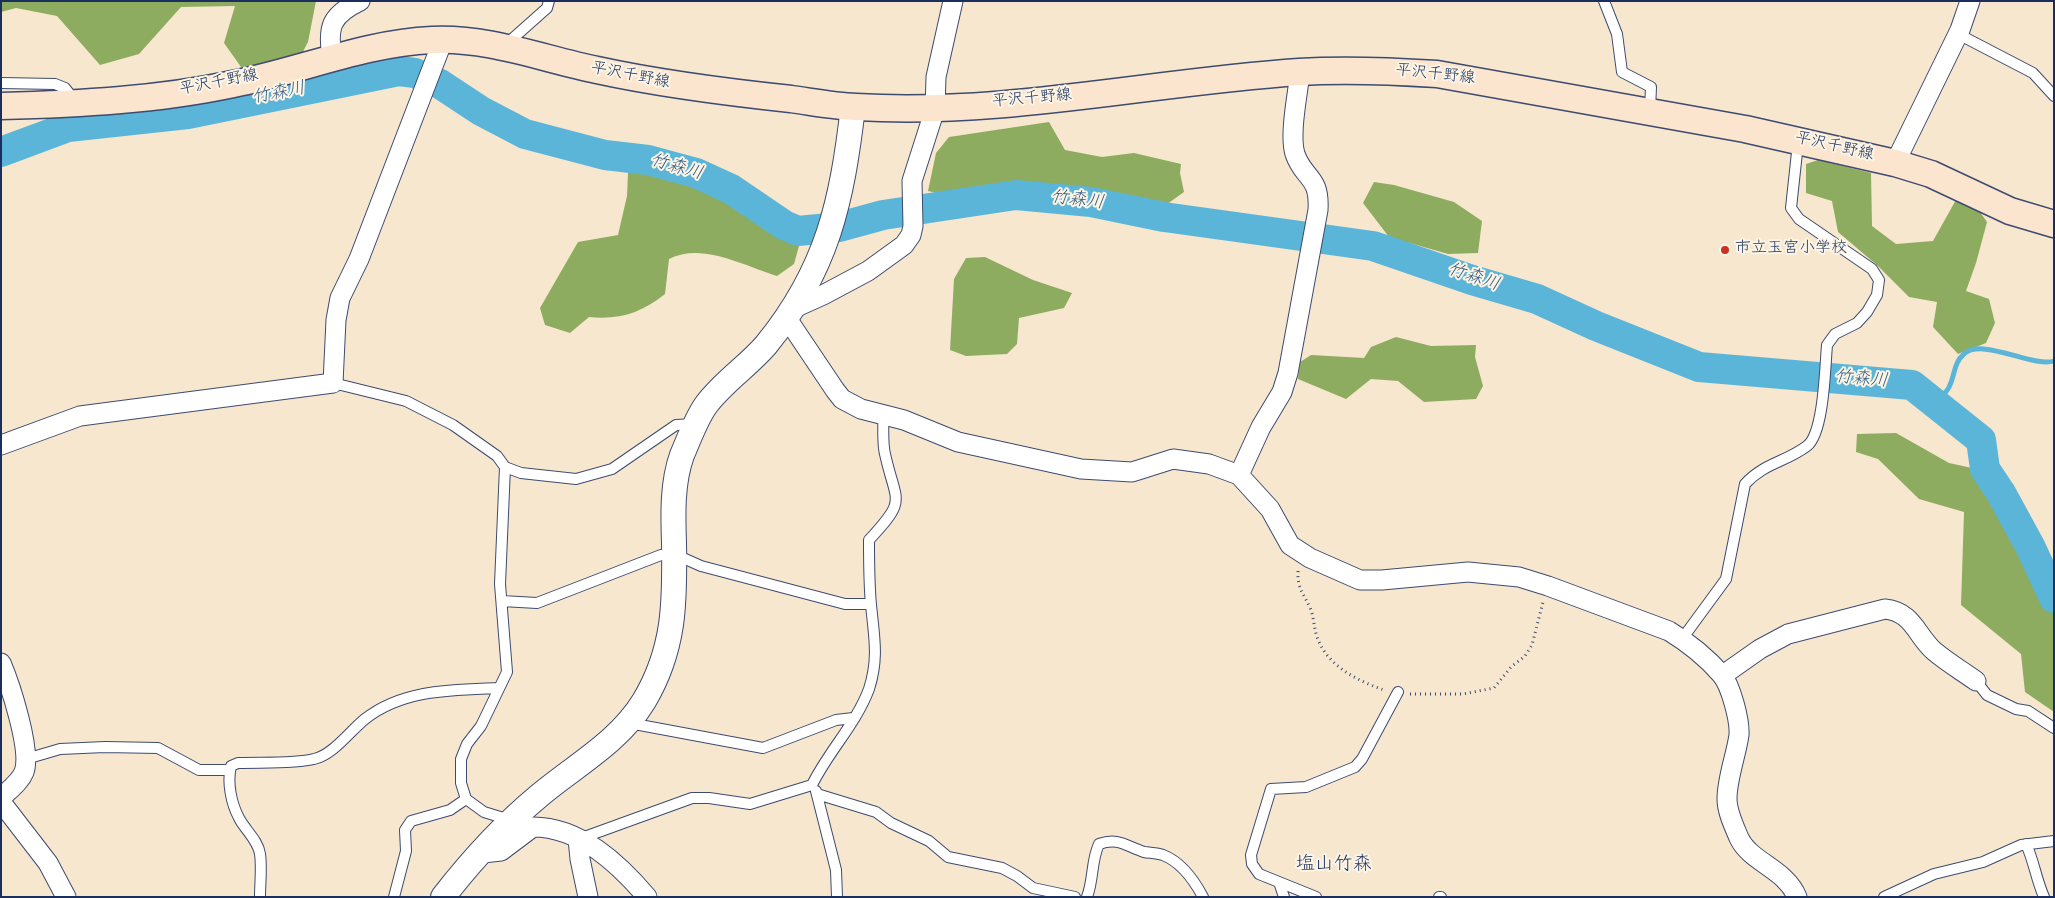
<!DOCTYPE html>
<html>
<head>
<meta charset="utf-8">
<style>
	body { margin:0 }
	#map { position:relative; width:2055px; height:898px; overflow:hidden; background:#f7e7cf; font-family:Dekko,sans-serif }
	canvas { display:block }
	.frame { position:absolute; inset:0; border:2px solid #1b2f5e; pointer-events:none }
</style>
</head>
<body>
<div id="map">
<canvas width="2055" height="898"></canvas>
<div class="frame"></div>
</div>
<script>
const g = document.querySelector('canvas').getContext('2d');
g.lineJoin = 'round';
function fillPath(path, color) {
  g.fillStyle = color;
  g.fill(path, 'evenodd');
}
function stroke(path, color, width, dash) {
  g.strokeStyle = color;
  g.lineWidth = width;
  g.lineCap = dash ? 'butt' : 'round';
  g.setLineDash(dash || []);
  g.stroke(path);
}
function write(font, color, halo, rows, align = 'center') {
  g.font = font + ' Dekko,"Klee One",sans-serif';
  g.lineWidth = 4;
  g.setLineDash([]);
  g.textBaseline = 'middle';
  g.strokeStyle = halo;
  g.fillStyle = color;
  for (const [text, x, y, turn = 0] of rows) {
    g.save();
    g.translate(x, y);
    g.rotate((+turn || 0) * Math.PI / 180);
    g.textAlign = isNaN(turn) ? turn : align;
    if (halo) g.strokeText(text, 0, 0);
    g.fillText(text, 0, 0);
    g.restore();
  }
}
fillPath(new Path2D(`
	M1 1H316L308 42 295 67 246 74 224 43 235 6 181 7 139 54 100 65 57 16 16 8 1 12Z
	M1049 122 1065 150 1102 157 1134 153 1181 164 1180 173 1184 192 1163 207 1066 193 988 189 957 197 928 191 936 153 949 137Z
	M1818 160 1871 173 1872 226 1896 244 1933 241 1957 198 1975 205 1987 222 1976 263 1966 291 1989 299 1995 323 1986 343 1958 354 1933 327 1937 302 1909 297 1878 266 1838 232 1832 201 1806 193V164Z
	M647 168 695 183 733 201 799 246 794 264 777 276C744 266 702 242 669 259L665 294C641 313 620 320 589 317L570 333 545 325 540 308 578 242 618 235 627 196 628 173Z
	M1374 182 1394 185 1454 202 1482 221 1478 253 1448 254 1389 237 1363 203Z
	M985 257 1033 280 1072 293 1064 308 1019 318 1017 344 1007 354 966 356 950 350 954 279 966 258Z
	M1396 337 1431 346 1476 345 1475 357 1483 386 1476 399 1424 402 1398 381 1371 379 1346 399 1298 379 1300 362 1311 355 1364 358 1371 347Z
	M1896 433 1949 463 1972 468 2017 548 2043 604 2054 603V712L2025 692 2021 654 1961 605 1964 512 1919 499 1878 459 1856 452 1857 434Z`), '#8dac60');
stroke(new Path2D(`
	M1933 401C1939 398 1945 394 1948 389 1955 378 1953 363 1964 354 1982 337 2033 368 2054 361`), '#5bb5d9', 5);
stroke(new Path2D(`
	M1 152 68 127 188 114 399 71 415 73 440 84 481 111 525 134 605 155 648 160 696 173 731 189 784 225 798 231 839 227 883 215 1016 195 1091 202 1164 217 1373 246 1472 280 1537 299 1596 326 1699 367 1912 385 1981 440 1985 469 2001 493 2031 548 2054 598`), '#5bb5d9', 30);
const service = new Path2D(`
	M1604 1 1617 34 1622 72 1651 87 1650 110
	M1958 34 2033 73 2054 96
	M510 46 511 40 547 8 549 1
	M1 83 55 84 65 88 75 101
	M333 383 406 401 453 425 497 456 505 467 521 473 576 479 612 469 676 425 694 424
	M505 467 500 584 507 672 481 726 467 744 461 759V783L466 799 484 812 510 820
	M502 601 537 603 661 555 674 554 701 566 845 604H871
	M1682 639 1726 579 1745 484C1764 463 1786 462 1807 446 1824 433 1825 367 1827 345L1835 334 1857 323 1867 312 1877 295 1879 280 1872 269 1799 219 1791 208 1798 143
	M1976 681 1987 695 2016 709 2028 711 2054 728
	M629 723 763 748 836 720 853 718
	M26 759 60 749 105 747 158 748 199 770H230
	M816 791 836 870 837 897
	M817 794 876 812 891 823 929 841 948 857 1002 868 1017 876 1033 888 1075 897
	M579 839 692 798H709L750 804 812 785C828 752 856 724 869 689 879 658 874 636 871 605 869 583 869 561 869 540 908 498 896 504 885 454 882 442 884 427 883 415
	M2026 844C2034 861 2036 879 2044 897
	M1279 882 1284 897
	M260 897C260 883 262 868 260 854 258 840 245 830 239 818 231 803 227 782 231 766L238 763C259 762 295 764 314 759 333 755 350 731 365 719 403 689 452 690 499 688
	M394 897 406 851 405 830 411 821 450 810 466 799
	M1087 897C1094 878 1091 861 1099 844 1118 837 1126 846 1144 852 1150 853 1157 853 1163 855 1181 862 1194 880 1203 897
	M1316 897 1259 874 1252 864 1251 855 1271 789 1306 787 1355 767 1362 759 1398 692
	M1439 897H1441
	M1884 897 1934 874 1983 862 2021 845 2054 841`);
const minor = new Path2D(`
	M332 57C327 27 331 15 360 1
	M1895 163 1960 30 1970 1
	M792 309 823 295 868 271 904 245 911 235 913 226 912 181 935 109 936 77 953 1
	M786 317 835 390 842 399 861 409 904 420 958 442 1081 469 1132 472 1173 459 1209 464 1239 475 1270 509 1290 545 1310 558 1360 580H1382L1468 572 1519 577 1548 586 1669 631C1687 642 1707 658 1721 674 1731 685 1740 721 1739 735 1736 756 1727 778 1727 799 1727 812 1734 826 1739 838 1750 862 1786 869 1797 897
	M1 445 80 416 333 383 336 320 340 298 359 259 443 40
	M1239 475 1261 427 1282 392 1288 373 1318 210C1320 175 1304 180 1295 154 1289 134 1298 93 1300 72
	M1 663C10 684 32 751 24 772 20 782 9 790 1 798
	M1723 675 1760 649 1788 634 1885 609C1913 612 1916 635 1934 651 1947 662 1962 671 1976 681
	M1 802 48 863 66 897
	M578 839 580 859 588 897
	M483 853 501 851 533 827C580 827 619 864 647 897`);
const tertiary = new Path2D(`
	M443 897C471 861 505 824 540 795 576 765 619 742 644 701 675 649 675 602 674 543 673 514 672 483 682 455 689 439 696 419 706 405 723 382 748 366 766 345 828 269 842 201 853 107`);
const secondary = new Path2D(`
	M1 106C78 104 158 100 233 84 300 71 364 43 432 40 488 37 543 59 597 70 661 84 725 92 791 99 813 102 834 106 856 107 1005 116 1151 82 1299 72 1345 69 1391 71 1437 74L1745 129 1895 163 1931 174 2010 211 2054 224`);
stroke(service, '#3c4b6f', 12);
stroke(minor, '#3c4b6f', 21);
stroke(tertiary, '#3c4b6f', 26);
stroke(secondary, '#3c4b6f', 29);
stroke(new Path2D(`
	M1298 571C1297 590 1305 595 1311 610 1314 619 1314 628 1317 637 1327 666 1358 681 1384 690
	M1410 694H1463L1494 688 1511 667 1525 656 1532 645 1543 602`), '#3c4b6f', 3, [1, 4]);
stroke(service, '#fff', 10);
stroke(minor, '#fff', 19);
stroke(tertiary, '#fff', 24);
stroke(secondary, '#fbe5cf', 26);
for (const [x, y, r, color] of [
	[1725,250,5,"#c8321e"]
]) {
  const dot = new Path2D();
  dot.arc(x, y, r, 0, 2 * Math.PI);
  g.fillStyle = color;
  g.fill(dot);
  stroke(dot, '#fcf5e5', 2);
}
write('16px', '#1b2f5e', '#fcf5e5', [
	["平沢千野線",1435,76,6],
	["平沢千野線",630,77,11],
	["平沢千野線",219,84,-11],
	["平沢千野線",1032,100,-5],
	["平沢千野線",1834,148,13]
]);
write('16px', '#1b2f5e', '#fcf5e5', [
	["市立玉宮小学校",1735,250]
], 'left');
write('italic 18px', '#2e5783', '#fcf5e5', [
	["竹森川",279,95,-11],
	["竹森川",676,169,16],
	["竹森川",1077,202,7],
	["竹森川",1473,279,18],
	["竹森川",1861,381,5]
]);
write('19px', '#1b2f5e', '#fcf5e5', [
	["塩山竹森",1334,866]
]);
</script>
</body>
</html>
